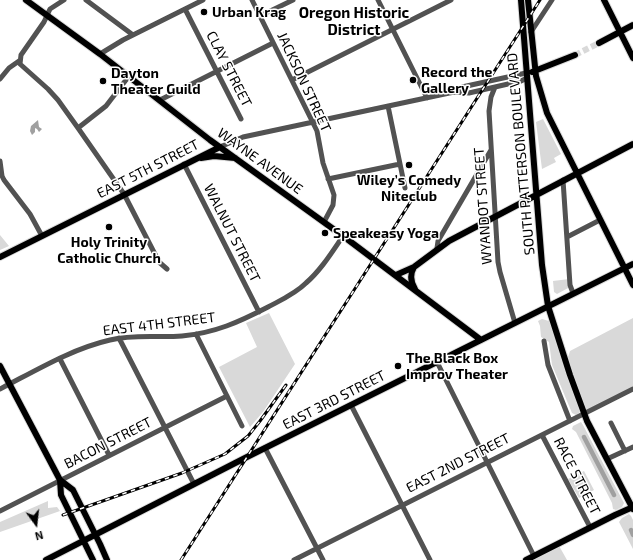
<!DOCTYPE html>
<html>
<head>
<meta charset="utf-8">
<style>
	body { margin:0 }
	#map { position:relative; width:633px; height:560px; overflow:hidden; background:#fff; font-family:"Exo 2",sans-serif }
	canvas { display:block }
	.north { position:absolute; left:16px; top:504px; width:40px; height:40px; -webkit-text-stroke:3px #fff; paint-order:stroke; rotate:165deg; font-size:11px; font-weight:700; line-height:16px; text-align:center; color:#000 }
	.north::after { content:''; display:block; margin:auto; width:14px; height:18px; background:#000; clip-path:polygon(50% 0,100% 100%,50% 72%,0 100%) }
</style>
</head>
<body>
<div id="map">
<canvas width="633" height="560"></canvas>
<div class="north">N</div>
</div>
<script>
const g = document.querySelector('canvas').getContext('2d');
g.lineJoin = 'round';
function fillPath(path, color) {
  g.fillStyle = color;
  g.fill(path, 'evenodd');
}
function stroke(path, color, width, dash) {
  g.strokeStyle = color;
  g.lineWidth = width;
  g.lineCap = dash ? 'butt' : 'round';
  g.setLineDash(dash || []);
  g.stroke(path);
}
function write(font, color, halo, rows, align = 'center') {
  g.font = font + ' "Exo 2",sans-serif';
  g.lineWidth = 3;
  g.setLineDash([]);
  g.textBaseline = 'middle';
  g.strokeStyle = halo;
  g.fillStyle = color;
  for (const [text, x, y, turn = 0] of rows) {
    g.save();
    g.translate(x, y);
    g.rotate((+turn || 0) * Math.PI / 180);
    g.textAlign = isNaN(turn) ? turn : align;
    if (halo) g.strokeText(text, 0, 0);
    g.fillText(text, 0, 0);
    g.restore();
  }
}
fillPath(new Path2D(`
	M543 119 561 154 554 158 556 162 542 169 536 122Z
	M0 235 9 246 0 250Z
	M569 279 570 287 557 294 554 292 553 281Z
	M269 313 295 364 263 412 250 427 219 367 257 347 246 323Z
	M633 318V389L584 413 566 363 570 351Z
	M542 319 549 321 552 324 563 362 580 409 579 413 576 415 572 413 552 365 549 342 541 337 540 326 538 321Z
	M581 422 583 425 624 503 622 507 616 510 613 509 612 503 576 432 572 429 573 426Z
	M584 471 594 490 579 498 568 479Z
	M48 501V508L57 507 60 511 0 532V522Z
	M629 514 631 516 633 520V549L619 522 622 518Z
	M558 544 567 560H526Z`), '#d9d9d9');
fillPath(new Path2D(`
	M38 120 39 127 42 129 39 132 37 129 35 128V132L32 135 30 131 31 126Z`), '#a0a0a0');
stroke(new Path2D(`
	M584 437 614 495
	M631 530 633 535`), '#a0a0a0', 4.5);
stroke(new Path2D(`
	M575 55 599 43`), '#d9d9d9', 6, [6, 3]);
const major = new Path2D(`
	M26 0 100 54 210 140 343 236 481 340
	M521 0 542 265 548 306 570 375 587 421 633 509
	M528 0 536 76 547 113 633 285
	M604 0 633 58
	M599 43 633 25
	M532 72 575 55
	M201 158 214 156 235 158
	M0 257 220 147
	M414 267C410 274 410 281 415 289
	M396 275 414 267 449 241 633 144
	M0 366 60 480 61 495 93 560
	M60 480 73 490 100 544 107 560
	M46 560 245 458 633 264
	M526 560 615 515 633 507`);
stroke(major, '#dbdbdb', 8);
stroke(new Path2D(`
	M64 0 50 9 44 22 21 55 20 64 48 89 58 100 78 128 124 194 159 262 167 269
	M86 0 133 35
	M252 0 317 131 323 163 334 195 333 205 324 222
	M378 0 427 98
	M185 9 241 119
	M260 16 293 0
	M531 32 552 0
	M100 54 123 40 203 0
	M0 79 9 68 19 61
	M292 80 451 0
	M495 87 491 97 489 111 498 262 500 272 515 323
	M454 92 462 87 526 73
	M160 100 273 43
	M388 106 405 188
	M78 128 106 106 129 76
	M220 147 243 137 454 92 469 93 521 81 527 78
	M0 161 2 176 4 180 30 214 42 236
	M184 164 259 312
	M328 179 400 164
	M563 180 570 285 573 293
	M567 237 600 220
	M437 248 438 241 491 150
	M196 334 242 426
	M119 338 194 484
	M544 341 548 365 570 421
	M60 359 109 455
	M437 362 534 556
	M0 389C35 371 71 349 110 340 134 334 158 338 182 336 215 333 239 322 268 307 281 300 295 294 306 283 321 270 332 252 343 236
	M351 405 430 560
	M611 423 625 451
	M542 435 590 527
	M265 448 323 560
	M607 459 633 447
	M0 511 227 396
	M294 560 633 389`), '#525252', 5);
stroke(major, '#000', 6);
const rail = new Path2D(`
	M63 515 182 473 225 454 248 436 260 421 286 385
	M181 560 540 0`);
stroke(rail, '#000', 3);
stroke(rail, '#fff', 1.5, [4.5]);
for (const [x, y, r, color] of [
	[204,12,4,"#000"],
	[413,80,4,"#000"],
	[103,81,4,"#000"],
	[409,165,4,"#000"],
	[109,227,4,"#000"],
	[325,233,4,"#000"],
	[398,366,4,"#000"]
]) {
  const dot = new Path2D();
  dot.arc(x, y, r, 0, 2 * Math.PI);
  g.fillStyle = color;
  g.fill(dot);
  stroke(dot, '#fff', 1.5);
}
write('bold 14px', '#000', '#fff', [
	["Urban Krag",212,12],
	["Record the",421,72],
	["Gallery",421,88],
	["Dayton",111,73],
	["Theater Guild",111,89],
	["Wiley’s Comedy",409,180,"center"],
	["Niteclub",409,196,"center"],
	["Speakeasy Yoga",333,233],
	["Holy Trinity",109,242,"center"],
	["Catholic Church",109,258,"center"],
	["The Black Box",406,358],
	["Improv Theater",406,374]
], 'left');
write('14px', '#000', '#fff', [
	["CLAY STREET",229,69,63],
	["JACKSON STREET",304,82,65],
	["SOUTH PATTERSON BOULEVARD",521,154,-95],
	["WAYNE AVENUE",260,161,36],
	["EAST 5TH STREET",148,169,-27],
	["WYANDOT STREET",483,206,-94],
	["WALNUT STREET",232,233,63],
	["EAST 4TH STREET",159,324,-7],
	["EAST 3RD STREET",334,400,-27],
	["BACON STREET",108,443,-27],
	["EAST 2ND STREET",458,463,-27],
	["RACE STREET",577,476,63]
]);
write('bold 15px', '#000', '#fff', [
	["Oregon Historic",354,13],
	["District",354,30]
]);
</script>
</body>
</html>
